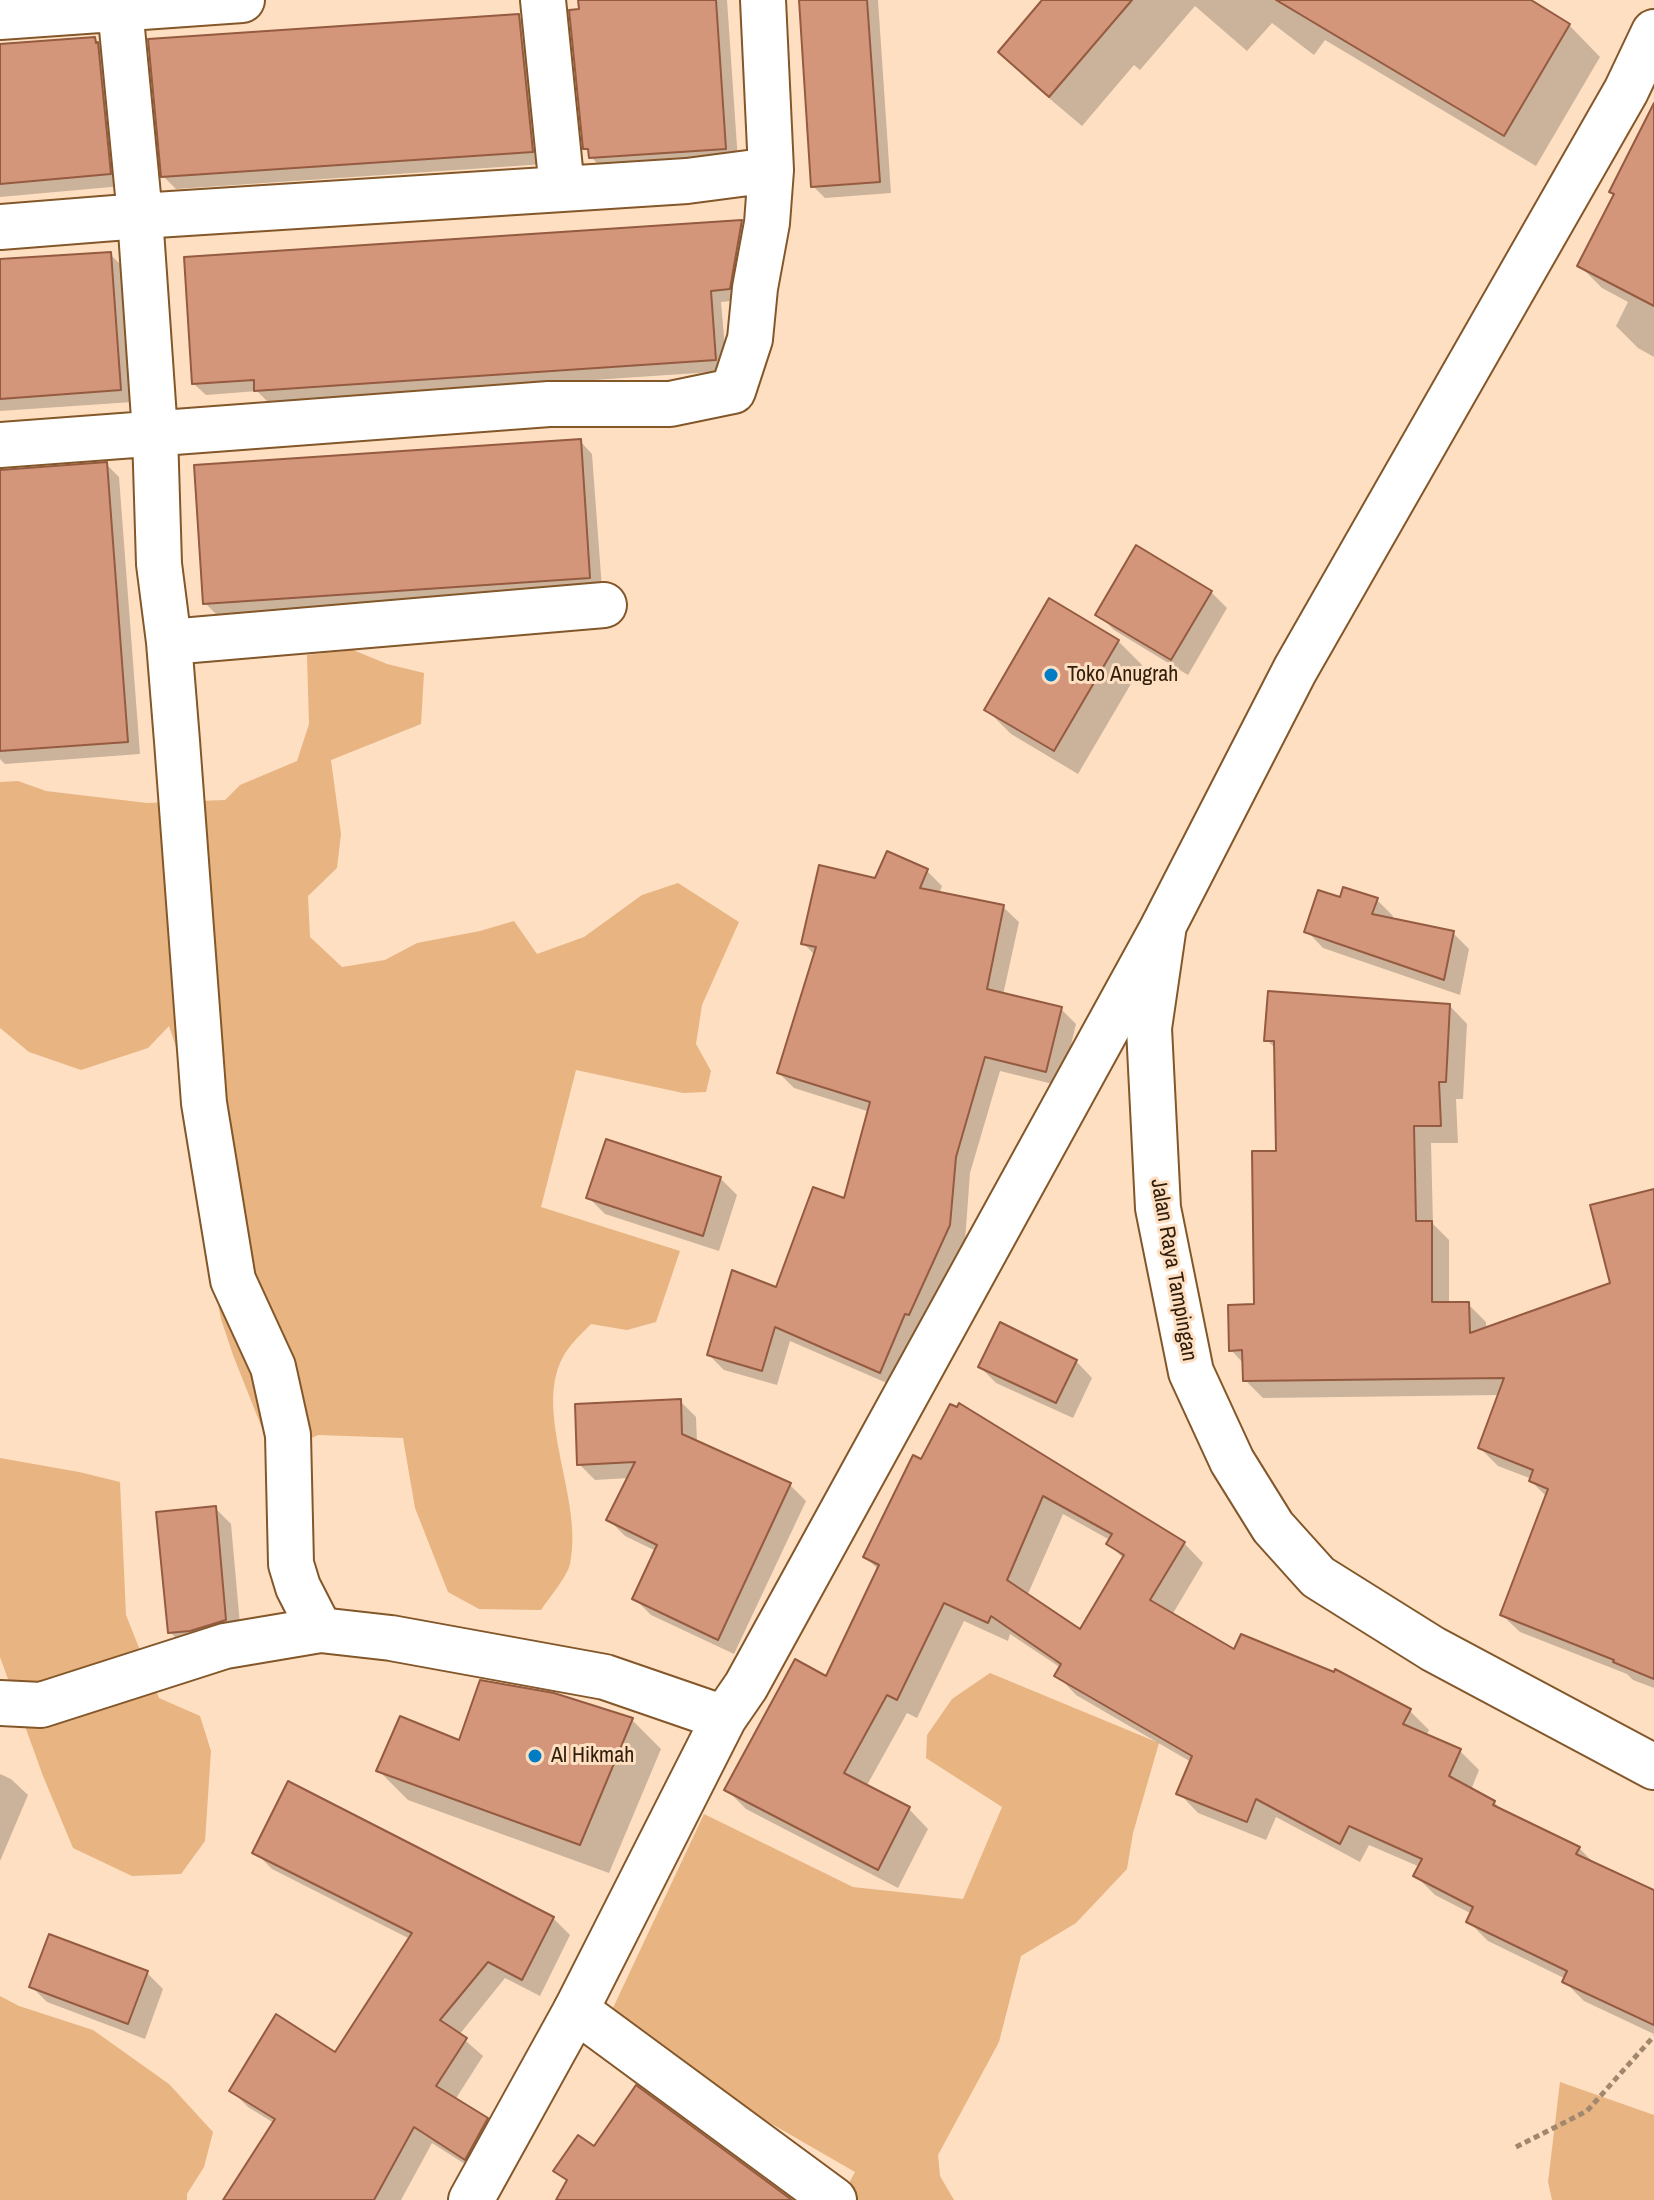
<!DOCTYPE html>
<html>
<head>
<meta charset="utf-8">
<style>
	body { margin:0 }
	canvas { display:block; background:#fedfc2 }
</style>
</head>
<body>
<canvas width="1654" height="2200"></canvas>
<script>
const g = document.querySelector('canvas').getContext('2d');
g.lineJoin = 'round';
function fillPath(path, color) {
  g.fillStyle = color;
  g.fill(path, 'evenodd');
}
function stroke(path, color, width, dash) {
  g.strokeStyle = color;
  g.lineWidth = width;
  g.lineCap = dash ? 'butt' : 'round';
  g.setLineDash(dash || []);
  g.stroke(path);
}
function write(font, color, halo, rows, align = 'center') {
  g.font = font + ' "Archivo Narrow",sans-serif';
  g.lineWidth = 6;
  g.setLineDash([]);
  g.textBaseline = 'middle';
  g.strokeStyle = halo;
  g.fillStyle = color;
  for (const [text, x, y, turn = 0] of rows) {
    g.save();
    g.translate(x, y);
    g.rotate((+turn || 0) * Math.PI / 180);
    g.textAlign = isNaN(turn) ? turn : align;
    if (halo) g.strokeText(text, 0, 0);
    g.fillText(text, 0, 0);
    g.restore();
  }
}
fillPath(new Path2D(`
	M353 650 387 664 424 673 421 724 331 760 341 834 337 868 308 896 310 937 342 967 385 960 417 943 480 931 514 921 537 954 584 937 642 895 678 883 739 922 702 1005 696 1044 711 1071 706 1092 683 1093 576 1070 541 1207 680 1251 656 1322 627 1330 591 1324C579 1336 567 1347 560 1363 536 1419 584 1503 570 1564 567 1577 549 1598 541 1610L479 1609 448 1592 415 1508 403 1438 318 1435 273 1456 233 1355 221 1319 212 1274 191 1091 169 1026 148 1048 81 1070 29 1052 0 1028V782L18 781 46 791 147 803 225 800 240 785 297 761 309 724 307 655Z
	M0 1458 79 1472 120 1482 126 1615 159 1698 200 1716 211 1751 205 1841 181 1874 132 1876 73 1848 43 1776 0 1657Z
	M990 1673 1159 1743 1133 1833 1127 1869 1076 1923 1021 1956 999 2042 938 2155 940 2176 954 2200H840L855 2172 661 2060 612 2010 704 1814 853 1887 963 1899 1002 1807 926 1758 927 1735 952 1699Z
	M0 1996 19 2006 93 2030 169 2084 213 2132 204 2167 187 2194V2200H0Z
	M1560 2082 1654 2115V2200H1552L1548 2182Z`), '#e7b482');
fillPath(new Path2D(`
	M580 0H727L738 161 604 170 591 157V154L585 148Z
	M801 0H878L891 193 825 198 813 186Z
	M1044 0H1530L1569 25 1600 57 1536 166 1325 40 1314 55 1272 23 1247 51 1195 6 1140 70 1134 65 1082 126 1031 83 1000 51Z
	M518 16 531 28 545 164 176 189 163 176Z
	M95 39 107 51 122 186 0 197V47Z
	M1654 126V357L1638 348 1616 326 1628 302 1602 288 1580 266Z
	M741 222 753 233 741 300 721 302 727 371 268 402 257 391 206 395 194 384Z
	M110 254 123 267 133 402 0 411V261Z
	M580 441 592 454 602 589 218 616 205 603Z
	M106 464 119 477 140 754 5 764 0 759V471Z
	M1211 592 1227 608 1188 675 1114 630 1098 614Z
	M1118 641 1142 665 1078 774 1011 734 987 710Z
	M927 871 942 886 939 894 1003 907 1019 922 1003 995 1061 1009 1076 1024 1061 1086 1000 1071 970 1173 965 1241 896 1387 790 1341 777 1385 724 1370 709 1355 778 1290 846 1200 870 1112 794 1088 779 1073 816 956 803 943 877 881Z
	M1341 899 1377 900 1393 916 1391 920 1453 933 1469 949 1460 995 1323 948 1307 931Z
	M1450 1006 1467 1024 1463 1099H1456L1458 1143H1431L1433 1224 1449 1240V1304H1468L1486 1322V1329L1612 1285 1654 1191V1688L1633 1680 1627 1674 1520 1632 1502 1615 1547 1497 1531 1481 1532 1479 1498 1466 1480 1448 1500 1395 1263 1398 1245 1380 1244 1364 1231 1350 1256 1306 1278 1153 1277 1050 1267 1040Z
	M720 1178 737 1195 719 1251 605 1214 589 1198Z
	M1076 1361 1092 1378 1073 1418 996 1383 980 1367Z
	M680 1401 696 1417 697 1443 790 1485 806 1501 734 1654 651 1615 635 1599 656 1551 625 1536 609 1520 629 1478 595 1480 579 1464Z
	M951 1406 1184 1543 1203 1563 1172 1615 1235 1652 1410 1711 1429 1730 1426 1736 1460 1751 1479 1770 1471 1790 1494 1802 1504 1812 1579 1848 1596 1865 1654 1893V2034L1584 2001 1565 1982 1566 1979 1488 1941 1469 1922 1472 1914 1435 1895 1416 1876 1420 1867 1369 1845 1360 1862 1276 1817 1266 1840 1198 1813 1179 1793 1191 1762 1076 1695 1057 1675 1061 1668 1010 1634 1008 1641 964 1621 917 1718 907 1713 866 1787 909 1809 928 1829 898 1888 746 1809 727 1790 826 1679 879 1570 865 1557 922 1461ZM1063 1514 1110 1540 1108 1543 1124 1559 1081 1632 1027 1596Z
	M215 1508 231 1524 241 1636 186 1648 170 1632Z
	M632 1720 661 1749 609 1873 408 1800 379 1771 460 1743Z
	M0 1774 11 1779 28 1795 0 1861Z
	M255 1852 553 1918 570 1935 540 1996 505 1978 459 2035 483 2056 455 2100 486 2120 503 2137 482 2175 432 2143 401 2200H225L274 2123 248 2107 231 2090 336 2054 410 1939 272 1869Z
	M147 1973 163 1989 145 2039 47 2002 31 1986Z`), '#0003');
const building = new Path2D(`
	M578 0H716L726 149 589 158 588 149H583L569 10 579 9Z
	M799 0H867L880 182 811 187Z
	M1042 0H1132L1049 97 998 52Z
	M1276 0H1531L1570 24 1504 136Z
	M519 14 533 152 161 177 148 39Z
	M95 37 96 43 98 42 111 174 0 184V44Z
	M1654 103V306L1577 266 1614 194 1609 192Z
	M742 220 730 289 711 291 716 360 254 391V380L192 384 184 257Z
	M111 252 121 390 0 399V259Z
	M581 439 590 578 203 604 194 465Z
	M107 462 128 742 0 751V470Z
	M1136 545 1212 591 1171 660 1095 615Z
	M1049 598 1119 640 1054 751 984 710Z
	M887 851 928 869 920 888 1004 905 987 989 1062 1007 1046 1072 985 1057 956 1157 950 1225 909 1315 905 1314 880 1373 775 1327 762 1371 707 1355 732 1270 776 1287 813 1187 844 1198 870 1102 777 1073 816 947 801 944 819 865 875 878Z
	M1343 887 1378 898 1372 914 1454 931 1444 980 1304 932 1318 890 1340 897Z
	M1268 991 1450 1004 1446 1082H1439L1441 1126H1414L1416 1221H1432V1302H1469L1470 1333 1610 1283 1590 1205 1654 1189V1679L1613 1662 1614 1660 1500 1615 1548 1489 1529 1481 1533 1470 1478 1448 1504 1378 1243 1381 1242 1350 1229 1351 1228 1305 1254 1304 1252 1151H1276L1274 1041H1264Z
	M606 1139 721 1177 703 1236 586 1198Z
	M1000 1322 1077 1360 1056 1403 978 1367Z
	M681 1399 682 1434 791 1483 718 1640 632 1599 657 1545 606 1520 635 1462 577 1465 575 1404Z
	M959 1403 1185 1542 1150 1600 1234 1649 1241 1634 1334 1672 1335 1669 1411 1709 1403 1724 1461 1749 1449 1776 1495 1801 1493 1805 1580 1847 1576 1854 1654 1890V2025L1562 1982 1567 1971 1466 1922 1473 1907 1413 1876 1422 1859 1349 1826 1340 1844 1256 1799 1247 1822 1176 1794 1192 1756 1054 1676 1061 1664 991 1616 988 1623 944 1603 897 1700 887 1695 844 1773 910 1807 878 1870 724 1790 795 1659 826 1676 879 1565 863 1557 913 1455 921 1459 950 1404 957 1407ZM1043 1496 1112 1534 1106 1544 1124 1555 1080 1629 1007 1580Z
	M216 1506 226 1620 190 1631 168 1633 156 1512Z
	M480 1680 554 1693 633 1718 580 1845 376 1771 400 1716 459 1740Z
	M288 1781 554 1917 522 1980 488 1962 440 2020 467 2038 436 2086 488 2118 465 2160 414 2127 374 2200H223L275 2119 229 2091 276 2014 335 2052 412 1933 252 1853Z
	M49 1934 148 1971 128 2024 29 1987Z
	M636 2085 792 2200H556L567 2180 553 2171 578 2135 594 2146Z`);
fillPath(building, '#d4967a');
stroke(building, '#945b41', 2);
const street = new Path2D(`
	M543 0 562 189
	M120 8 140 216 155 433 159 564 169 642 177 741 204 1103 233 1280 273 1367 288 1435 291 1564 298 1587 320 1630
	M0 17 242 0
	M0 227 140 216 687 181 771 170 763 0
	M0 445 549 404H670L733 391 750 339 755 288 767 223 771 170
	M169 642 604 605
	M576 2010 834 2200`);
const secondary = new Path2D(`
	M0 1703 41 1705 225 1646 320 1630 391 1638 605 1677 724 1718
	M471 2200 576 2010 724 1718 746 1686 1163 927`);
const primary = new Path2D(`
	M1654 32 1626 91 1295 670 1164 925 1149 1028 1158 1208 1191 1372 1232 1461 1273 1527 1318 1577 1433 1649 1654 1767`);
stroke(street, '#835729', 48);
stroke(secondary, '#835729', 48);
stroke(primary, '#835729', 48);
stroke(new Path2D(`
	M1516 2147 1587 2111 1654 2036`), '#a0876e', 5, [6, 4]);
stroke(street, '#fff', 44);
stroke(secondary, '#fff', 44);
stroke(primary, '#fff', 44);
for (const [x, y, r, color] of [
	[1051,675,8,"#007cc5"],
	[535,1756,8,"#007cc5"]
]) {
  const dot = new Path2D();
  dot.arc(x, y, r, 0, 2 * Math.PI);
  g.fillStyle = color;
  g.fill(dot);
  stroke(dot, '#fedfc2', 3);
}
write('22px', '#301d0a', '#fedfc2', [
	["Toko Anugrah",1067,675],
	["Al Hikmah",551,1756]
], 'left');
write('22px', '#301d0a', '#fedfc2', [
	["Jalan Raya Tampingan",1173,1270,80]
]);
</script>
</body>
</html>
